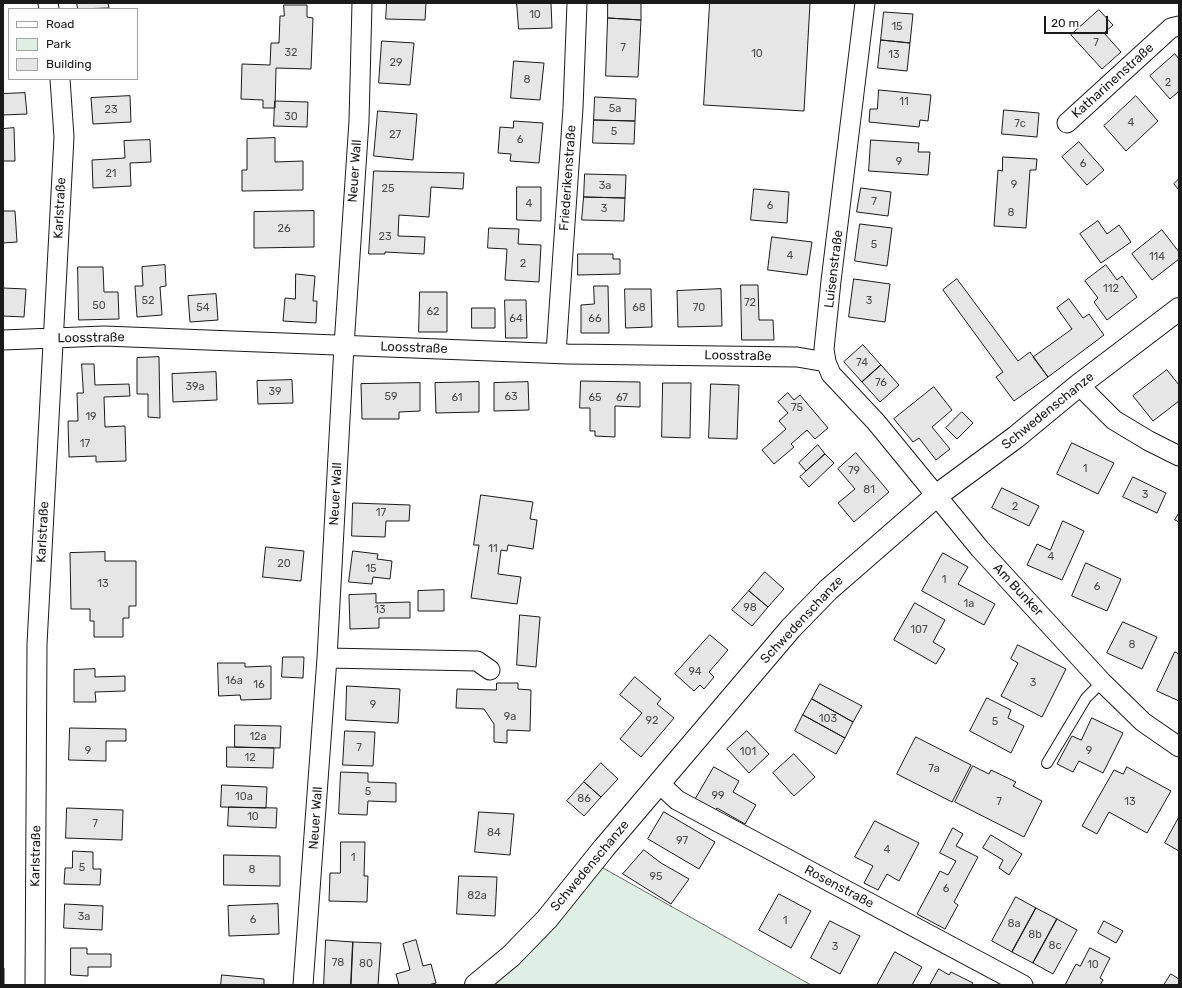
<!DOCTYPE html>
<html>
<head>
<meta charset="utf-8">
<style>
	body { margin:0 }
	#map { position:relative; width:1182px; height:988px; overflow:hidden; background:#fff; font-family:Rubik,sans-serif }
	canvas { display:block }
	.frame { position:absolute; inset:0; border:4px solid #1a1a1a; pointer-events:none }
	.legend { position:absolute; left:8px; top:8px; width:130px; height:72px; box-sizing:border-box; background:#fff; border:1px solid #a3a3a3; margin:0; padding:5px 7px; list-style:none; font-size:12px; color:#1a1a1a }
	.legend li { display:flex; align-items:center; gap:8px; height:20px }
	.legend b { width:20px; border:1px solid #a3a3a3 }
	.scale { position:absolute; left:1044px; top:16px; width:64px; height:18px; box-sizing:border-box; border:2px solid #1a1a1a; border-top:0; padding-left:5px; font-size:12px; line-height:14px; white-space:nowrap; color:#1a1a1a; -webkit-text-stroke:3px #fff; paint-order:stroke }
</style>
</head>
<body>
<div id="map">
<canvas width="1182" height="988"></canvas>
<div class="frame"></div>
<ul class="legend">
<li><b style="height:5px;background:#fff"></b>Road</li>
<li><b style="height:11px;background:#e0efe3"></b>Park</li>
<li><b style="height:11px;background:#e6e6e6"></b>Building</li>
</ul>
<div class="scale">20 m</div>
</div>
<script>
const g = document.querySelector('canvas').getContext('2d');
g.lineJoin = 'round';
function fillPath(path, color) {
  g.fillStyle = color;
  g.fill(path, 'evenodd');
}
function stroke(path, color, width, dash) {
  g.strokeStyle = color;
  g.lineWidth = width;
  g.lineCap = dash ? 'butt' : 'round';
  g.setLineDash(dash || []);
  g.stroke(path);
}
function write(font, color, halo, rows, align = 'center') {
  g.font = font + ' Rubik,sans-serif';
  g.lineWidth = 3;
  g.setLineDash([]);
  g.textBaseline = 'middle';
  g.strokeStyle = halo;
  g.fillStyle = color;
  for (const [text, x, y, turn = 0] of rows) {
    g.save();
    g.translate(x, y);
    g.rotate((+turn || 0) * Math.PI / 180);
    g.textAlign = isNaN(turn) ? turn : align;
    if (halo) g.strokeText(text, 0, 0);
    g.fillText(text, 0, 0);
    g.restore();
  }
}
const green = new Path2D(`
	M596 864 811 985H477Z`);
fillPath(green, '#e0efe3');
stroke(green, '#6a6a6a', 1);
const building = new Path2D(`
	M77 3H108L109 8 78 9Z
	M387 3H426L425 20 386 19Z
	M517 3H551L552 28 519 29Z
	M608 3H641V20L608 18Z
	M710 3H810L804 111 704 105Z
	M284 5H307V17L313 18 311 69 276 68 275 108H263V100L241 99 242 64 270 65 271 43H279L280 16H284Z
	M1099 10 1113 25 1104 33 1121 52 1102 69 1071 35Z
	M884 12 913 14 910 43 881 40Z
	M608 18 641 20 638 77 606 76Z
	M881 40 910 43 907 71 878 68Z
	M382 41 414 43 410 85 379 83Z
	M1175 54 1179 59V91L1170 99 1150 76Z
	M514 61 544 63 540 100 511 98Z
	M879 90 931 95 928 121 920 120 919 127 869 122 870 109H877Z
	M25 93 27 114 3 115V94Z
	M130 96 131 122 93 124 91 98Z
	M1136 96 1158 121 1126 151 1104 126Z
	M595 97 636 99 635 121 594 120Z
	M275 101 308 102 307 127 274 126Z
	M1004 110 1039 113 1037 137 1002 134Z
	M378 111 417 114 413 160 374 156Z
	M594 120 635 121 634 144 593 143Z
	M514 121 543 123 539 163 510 161 511 154 498 153 500 127 513 128Z
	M14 128 15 161H3V129Z
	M275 138V162L303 161V190L242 191V170H247V139Z
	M150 140 151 162 130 163 131 186 93 188 92 160 125 158 124 141Z
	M871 140 919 143 918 152H930L928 175 869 171Z
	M1079 142 1104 170 1087 185 1062 157Z
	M1003 157 1037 159 1036 170H1030L1026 228 994 226 998 170 1002 171Z
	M374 171 464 173 463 189 431 187 429 217 399 215 398 236 425 237 424 254 385 252V254H369Z
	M585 174 626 175 625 198 584 197Z
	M1179 179V190L1174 184Z
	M517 187H541V221L517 220Z
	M861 188 891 192 888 216 857 212Z
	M754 189 789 192 787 223 751 220Z
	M584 197 625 198 624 221 582 220Z
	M3 211H15L17 242 3 243Z
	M314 211V247L254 248V212Z
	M1098 221 1107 234 1119 225 1131 242 1101 263 1080 234Z
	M860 224 892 228 887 266 855 261Z
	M489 228 519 229 518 244 541 245 539 282 505 280 507 249 488 248Z
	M1162 230 1179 252V259L1152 280 1132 254Z
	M772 237 812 242 807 275 768 270Z
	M578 254H613V259H620V274L578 275Z
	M165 265 166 286 160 287 162 315 137 317 135 286H143L142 267Z
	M1106 265 1117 280 1122 276 1137 297 1107 320 1094 302 1098 298 1085 281Z
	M78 267H103L104 292H118L119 319 79 320Z
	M296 274 315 276 313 301H317L316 323 283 321 285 298 295 299Z
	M854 279 890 284 885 322 849 317Z
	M957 279 1018 361 1030 352 1048 377 1014 401 996 377 1003 372 943 290Z
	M741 285H758L759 320H773L774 340H742Z
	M594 286H608L609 333H581V305L594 304Z
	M3 288 26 289 24 317 3 316Z
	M625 289H651L652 327 626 328Z
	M721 289 722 326 678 327 677 291Z
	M420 292H447V332H419Z
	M216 294 218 320 190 322 188 296Z
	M1069 299 1083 318 1089 314 1104 335 1048 377 1033 357 1072 329 1057 308Z
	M505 300H526L527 338H506Z
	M472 308H495V328H472Z
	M863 345 881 365 862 382 844 362Z
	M159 357 160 418 148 417V394H137V358Z
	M82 364H94L95 385 129 384 130 396 104 397 105 427 125 426 126 461 96 462V456L69 457 68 421H78L77 393H83Z
	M881 365 899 385 880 402 862 382Z
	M1167 370 1179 385V401L1153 421 1133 396Z
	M216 372 217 400 173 402 172 374Z
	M292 380 293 403 258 404 257 381Z
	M581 381 640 382V407L615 406V437L595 436V431H590V408H580Z
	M479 382V412L436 413 435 383Z
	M528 382 529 410 494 411V383Z
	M420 383V411L399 412V419H362L361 384Z
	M663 383H691L690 438 662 437Z
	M711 384 739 385 737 439 709 438Z
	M934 387 952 410 932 427 950 449 936 460 919 438 913 442 894 419Z
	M788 393 794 400 800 395 828 428 815 439 807 430 791 444 794 447 774 464 762 450 786 429 779 421 788 413 778 402Z
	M962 412 973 423 957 439 946 428Z
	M1072 443 1114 463 1098 494 1057 474Z
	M818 445 825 454 806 471 799 463Z
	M856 453 889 492 854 522 838 503 855 489 838 469Z
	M825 454 834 463 809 487 800 477Z
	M1133 477 1166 493 1157 513 1123 497Z
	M1002 488 1039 506 1029 526 992 508Z
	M481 495 533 502 530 519 537 520 533 549 508 545 507 551 501 550 498 574 521 577 517 604 471 598 479 545H474Z
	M353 503 410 505 409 521H386L385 537 352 536Z
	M1179 513V522L1175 520Z
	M1063 521 1084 531 1062 580 1027 565 1037 544 1050 550Z
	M266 547 304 551 301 581 263 577Z
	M353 551 378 554 377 559 392 561 390 579 373 577 372 584 349 582Z
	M105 552V561H136V606H129V618H123V637H94V621H90V609H71L70 553Z
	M943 553 968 567 958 584 995 604 984 625 922 591Z
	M1086 563 1121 579 1107 611 1072 596Z
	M765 572 784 589 768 607 749 591Z
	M444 590V611H418V591Z
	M749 591 768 607 752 626 732 610Z
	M376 594V603L410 602V618H379V628L350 629 349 595Z
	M915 603 945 620 933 642 945 649 936 664 894 640Z
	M520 615 540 617 536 667 517 665Z
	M1123 622 1157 637 1142 669 1107 653Z
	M710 635 728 650 709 672 714 677 704 689 700 685 694 691 675 674Z
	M1018 645 1066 669 1042 717 1001 696 1018 663 1011 659Z
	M1175 652 1179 654V701L1157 691Z
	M283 657H304L303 678 282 677Z
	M218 663H245V667L271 666V699L241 700 240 695 219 696Z
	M95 669V677L125 676V691L95 692 96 702H74V670Z
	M635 677 661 699 657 704 674 718 641 757 620 739 642 713 620 695Z
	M497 683H518V689L531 690 530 731 507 730V743L494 742V724L484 709 456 708 457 689 496 690Z
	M820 684 862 706 853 722 812 699Z
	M347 686 400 689 398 723 346 720Z
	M987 698 1011 710 1008 718 1024 726 1011 753 970 731Z
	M812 699 853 722 845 738 803 715Z
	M803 715 845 738 836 754 795 731Z
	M1092 718 1123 733 1103 773 1079 761 1073 772 1057 764 1072 736 1081 740Z
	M235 725 281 726 280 748 235 747Z
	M70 728 126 729V741H106V761L69 760Z
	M345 731 375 732 373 766 343 765Z
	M747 731 769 754 749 773 727 749Z
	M916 737 971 765 952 802 897 774Z
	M227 747 274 748 273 768 227 767Z
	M794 754 815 777 794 796 773 773Z
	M601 763 618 779 601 797 584 782Z
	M973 766 989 774 991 770 1016 782 1013 786 1042 801 1024 837 955 802Z
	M714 767 739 781 733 792 756 805 745 824 717 808 715 811 695 800Z
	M1127 767 1171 791 1147 833 1109 812 1097 834 1082 826 1114 770 1123 774Z
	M341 772 368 773V782L396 783V802L368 801 367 815 339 814Z
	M584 782 601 797 584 816 567 801Z
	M222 785 267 787 266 808 221 807Z
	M229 807 277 808 276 828 228 826Z
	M67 808 123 810 122 840 66 838Z
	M479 812 514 814 510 855 475 852Z
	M664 812 715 842 699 869 648 839Z
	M1179 817V851L1165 843Z
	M875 821 919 843 899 881 887 874 878 890 864 883 873 866 855 857Z
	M953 828 963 834 956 846 978 857 954 902 958 905 945 929 917 914 940 871 948 875 956 861 940 853Z
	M991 835 1022 854 1009 875 999 868 1003 860 983 848Z
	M341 842H365L364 876H368L367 902 329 901 330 873H340Z
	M644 850 661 863 689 879 671 904 623 874Z
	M73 851 93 852V869H101L100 885 64 884 65 868H72Z
	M224 855 280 856V886L224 885Z
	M459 876 497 877 495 916 457 914Z
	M779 894 811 911 791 948 759 930Z
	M1016 897 1036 908 1012 952 992 941Z
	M65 904 103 906 102 930 64 928Z
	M278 904 279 934 229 936 228 906Z
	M1036 908 1057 919 1033 963 1012 952Z
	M1057 919 1077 930 1053 974 1033 963Z
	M830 921 860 936 840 974 811 958Z
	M1104 921 1123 931 1116 943 1098 933Z
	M326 940 353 942 351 985H324Z
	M416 940 423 966 431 964 436 983 428 985H399L396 974 410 970 403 944Z
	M353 942 381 943 378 985H351Z
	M71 948H87V954H111V967H88V976L71 975Z
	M1090 948 1110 958 1100 978 1103 980 1100 985H1065L1076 964 1080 966Z
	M895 952 922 967 912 985H877Z
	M3 968H4V985H3Z
	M939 969 949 975 951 972 973 983 972 985H930Z
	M1171 974 1179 979V985H1164Z
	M222 975 264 979V985H221Z`);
fillPath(building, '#e6e6e6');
stroke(building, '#1a1a1a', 1);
const service = new Path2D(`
	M1047 763 1086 698 1102 682`);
const minor = new Path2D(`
	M48 3 49 9
	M865 3 831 281 824 349 826 362 831 374 876 422 980 549 1102 682 1143 722 1179 747
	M1067 123 1171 28 1179 26
	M3 340 104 336 568 354 797 357 826 362
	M556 353 573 108 577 3
	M1079 385 1114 420 1149 441 1179 456
	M327 658 477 661 490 670
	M659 783 677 800 1023 985
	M35 985 37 644 64 137 60 79
	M303 985 327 658 344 346 359 121 362 3`);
const tertiary = new Path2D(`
	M476 985 511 956 547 919 604 848 791 628 828 590 936 496 1016 437 1079 385 1179 309`);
stroke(service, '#1a1a1a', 12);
stroke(minor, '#1a1a1a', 21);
stroke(tertiary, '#1a1a1a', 24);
stroke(service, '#fff', 10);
stroke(minor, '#fff', 19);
stroke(tertiary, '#fff', 22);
write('11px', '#4d4d4d', null, [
	["10",535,15],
	["15",897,27],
	["7",1096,43],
	["7",623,48],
	["32",291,53],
	["10",757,54],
	["13",894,55],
	["29",396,63],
	["8",527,80],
	["2",1168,83],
	["11",904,102],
	["5a",615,109],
	["23",111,110],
	["30",291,117],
	["4",1131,123],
	["7c",1020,124],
	["5",614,132],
	["27",395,135],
	["6",520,140],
	["9",899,162],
	["6",1083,164],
	["21",111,174],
	["9",1014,185],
	["3a",605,186],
	["25",388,189],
	["7",874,202],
	["4",529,204],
	["6",770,206],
	["3",604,209],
	["8",1011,213],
	["26",284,229],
	["23",385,237],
	["5",874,245],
	["4",790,256],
	["114",1157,257],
	["2",523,264],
	["112",1111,289],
	["52",148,301],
	["3",869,301],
	["72",750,303],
	["50",99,306],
	["54",203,308],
	["68",639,308],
	["70",699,308],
	["62",433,312],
	["64",516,319],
	["66",595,319],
	["74",862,363],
	["76",881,383],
	["39a",195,387],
	["39",275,392],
	["59",391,397],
	["63",511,397],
	["61",457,398],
	["65",595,398],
	["67",622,398],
	["75",797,408],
	["19",91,417],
	["17",85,444],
	["1",1085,469],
	["79",854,471],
	["81",869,490],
	["3",1145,495],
	["2",1015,507],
	["17",381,513],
	["11",493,549],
	["4",1051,557],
	["20",284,564],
	["15",371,569],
	["1",944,580],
	["13",103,584],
	["6",1097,587],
	["1a",969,604],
	["98",750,608],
	["13",380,610],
	["107",919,630],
	["8",1132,645],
	["94",695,672],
	["16a",234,681],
	["3",1033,683],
	["16",259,685],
	["9",373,705],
	["9a",510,717],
	["103",828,719],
	["92",652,721],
	["5",995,722],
	["12a",258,737],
	["7",359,748],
	["9",88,751],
	["9",1089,751],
	["101",748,752],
	["12",250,758],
	["7a",934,769],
	["5",368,792],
	["99",718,796],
	["10a",244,797],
	["86",584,799],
	["7",999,802],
	["13",1130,802],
	["10",253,817],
	["7",95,824],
	["84",494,833],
	["97",682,841],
	["4",887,850],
	["1",353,858],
	["5",82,868],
	["8",252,870],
	["95",656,877],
	["6",946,889],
	["82a",477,896],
	["3a",84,917],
	["6",253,920],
	["1",785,921],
	["8a",1014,924],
	["8b",1035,935],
	["8c",1055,946],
	["3",835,947],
	["78",338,963],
	["80",366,964],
	["10",1093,965]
]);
write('13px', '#1a1a1a', '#fff', [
	["Katharinenstraße",1113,81,-42],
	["Neuer Wall",355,171,-86],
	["Friederikenstraße",568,178,-86],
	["Karlstraße",60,208,-87],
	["Luisenstraße",834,269,-83],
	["Loosstraße",91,338,-1],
	["Loosstraße",414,348,2],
	["Loosstraße",738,356,1],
	["Schwedenschanze",1048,411,-39],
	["Neuer Wall",336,494,-87],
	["Karlstraße",43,532,-87],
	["Am Bunker",1018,590,47],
	["Schwedenschanze",802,620,-47],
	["Neuer Wall",316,818,-86],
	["Karlstraße",36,856,-89],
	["Schwedenschanze",590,866,-50],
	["Rosenstraße",839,887,28]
]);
</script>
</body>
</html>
